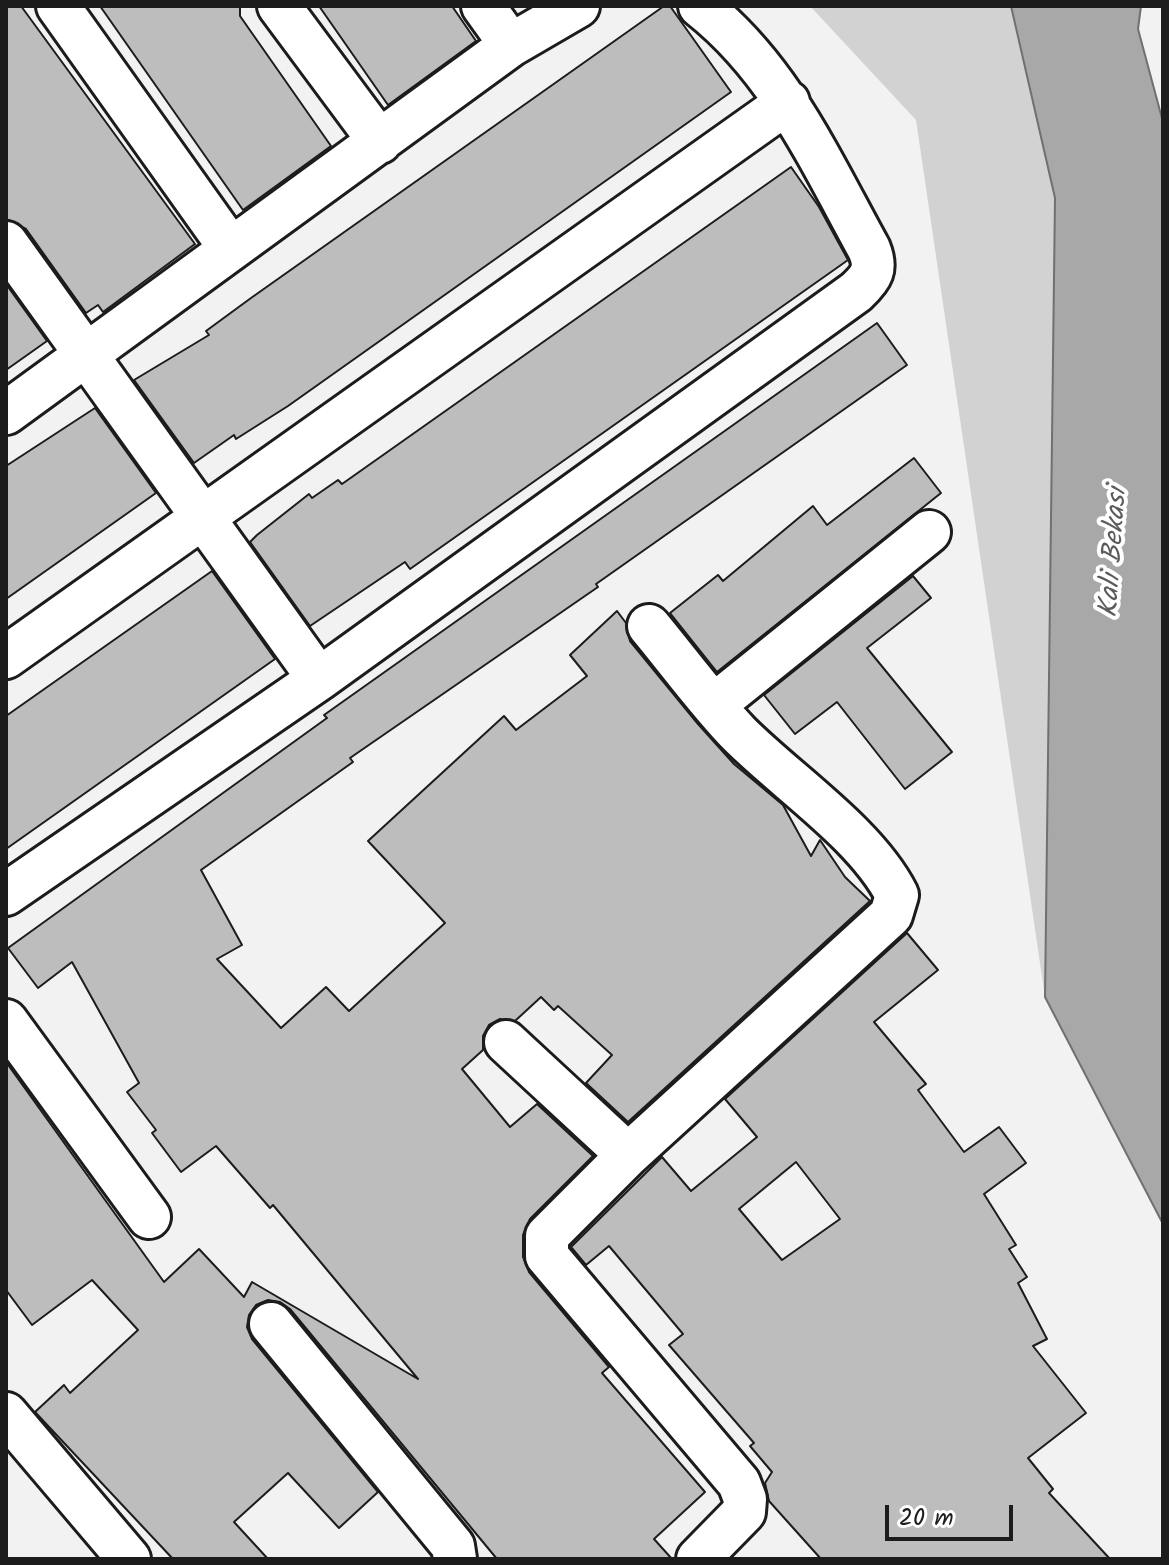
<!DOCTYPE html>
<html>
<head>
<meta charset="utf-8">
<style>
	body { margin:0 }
	#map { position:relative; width:1169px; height:1565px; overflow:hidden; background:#f2f2f2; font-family:Kalam,sans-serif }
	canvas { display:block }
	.frame { position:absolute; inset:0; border:8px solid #1c1c1c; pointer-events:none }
	.scale { position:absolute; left:885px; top:1505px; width:128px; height:36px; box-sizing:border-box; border:4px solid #1c1c1c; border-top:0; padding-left:10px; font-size:24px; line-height:28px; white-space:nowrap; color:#1c1c1c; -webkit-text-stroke:6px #fff; paint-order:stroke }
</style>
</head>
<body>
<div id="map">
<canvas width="1169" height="1565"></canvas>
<div class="frame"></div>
<div class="scale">20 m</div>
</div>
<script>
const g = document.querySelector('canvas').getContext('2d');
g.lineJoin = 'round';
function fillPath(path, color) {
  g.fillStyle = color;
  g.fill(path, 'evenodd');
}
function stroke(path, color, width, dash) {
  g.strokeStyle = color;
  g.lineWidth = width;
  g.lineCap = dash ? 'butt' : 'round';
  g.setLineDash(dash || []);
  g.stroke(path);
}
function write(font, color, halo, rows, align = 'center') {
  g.font = font + ' Kalam,sans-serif';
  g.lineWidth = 8;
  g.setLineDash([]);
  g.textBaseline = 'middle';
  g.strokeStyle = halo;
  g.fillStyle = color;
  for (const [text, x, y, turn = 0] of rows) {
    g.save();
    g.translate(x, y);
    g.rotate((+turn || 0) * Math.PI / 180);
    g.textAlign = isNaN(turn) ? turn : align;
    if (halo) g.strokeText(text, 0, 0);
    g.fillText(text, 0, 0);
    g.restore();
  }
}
fillPath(new Path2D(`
	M810 6H1011L1055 198 1045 997 916 120Z`), '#d2d2d2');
const water = new Path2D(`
	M1011 6H1141L1138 29 1163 122V1224L1045 997 1055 198Z`);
fillPath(water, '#a8a8a8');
stroke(water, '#707070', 2);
const building = new Path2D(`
	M6 6H21L195 244 103 312 98 305 86 313 26 229 6 219Z
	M100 6H240V16L331 146 243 210Z
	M319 6H452L476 41 388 105Z
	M664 6H670L731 92 288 406 236 439 234 435 194 463 134 380 209 335 206 331 251 298Z
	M791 167 819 207 848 260 410 569 405 562 310 626 250 542 257 535 309 494 312 498 338 480 342 484Z
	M6 284 47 341 6 370Z
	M877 323 907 365 596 584 598 587 350 758 353 762 201 870 242 945 217 959 281 1028 326 987 349 1011 445 923 368 841 504 716 516 730 587 676 570 655 617 611 626 623 630 641 698 724 734 764 783 805 811 856 820 840 845 877 870 901 628 1122 586 1083 612 1055 558 1006 554 1010 541 997 515 1021 500 1019 489 1025 483 1036V1050L462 1069 510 1127 537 1104 593 1156 530 1219 523 1235V1257L529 1272 609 1367 602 1373 705 1492 654 1539 672 1559H497L290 1309 280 1302 268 1300 256 1305 249 1315 247 1327 252 1339 378 1492 339 1528 288 1473 234 1522 268 1559H173L35 1412 64 1385 70 1393 138 1330 92 1280 32 1325 6 1290V1062L164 1282 199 1249 244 1297 252 1282 418 1379 273 1205 270 1208 216 1146 181 1172 152 1133 156 1130 127 1092 139 1083 72 962 38 988 8 948 327 718 324 715Z
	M95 408 156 493 6 599V466Z
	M914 458 941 493 717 672 670 613 718 575 723 581 813 506 827 525Z
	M212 571 275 659 6 849V716Z
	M913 576 931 598 867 648 952 752 905 789 837 702 795 734 764 695Z
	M907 933 938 970 874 1022 926 1084 918 1090 964 1152 999 1127 1026 1163 984 1194 1016 1245 1009 1249 1027 1277 1018 1283 1047 1339 1033 1346 1086 1413 1028 1458 1053 1489 1049 1493 1110 1559H821L769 1501 765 1483 772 1472 750 1446 754 1443 669 1345 683 1334 609 1246 586 1265 571 1247 662 1157 691 1191 757 1137 725 1099ZM796 1162 840 1219 782 1260 739 1209Z`);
fillPath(building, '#bdbdbd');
stroke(building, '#1c1c1c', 2);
const street = new Path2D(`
	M58 6 231 249
	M279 6 380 142
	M483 6 511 45
	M6 243 319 679
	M6 413 511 45 578 6
	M649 626C679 662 707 701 739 734 788 783 866 834 897 895L891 915 628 1155 547 1236V1256L739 1483 745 1499 744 1512 698 1559
	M6 657 788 102
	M714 705 929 532
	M6 894 319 679 856 292C872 277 877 269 869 249 821 162 780 69 700 6
	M6 1021 149 1217
	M506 1042 628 1155
	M271 1324 453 1546 455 1559
	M6 1414 129 1559`);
stroke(street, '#1c1c1c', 48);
stroke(street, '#fff', 42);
write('italic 28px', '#5b5b5b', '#fff', [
	["Kali Bekasi",1116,553,-86]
]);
</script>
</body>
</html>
